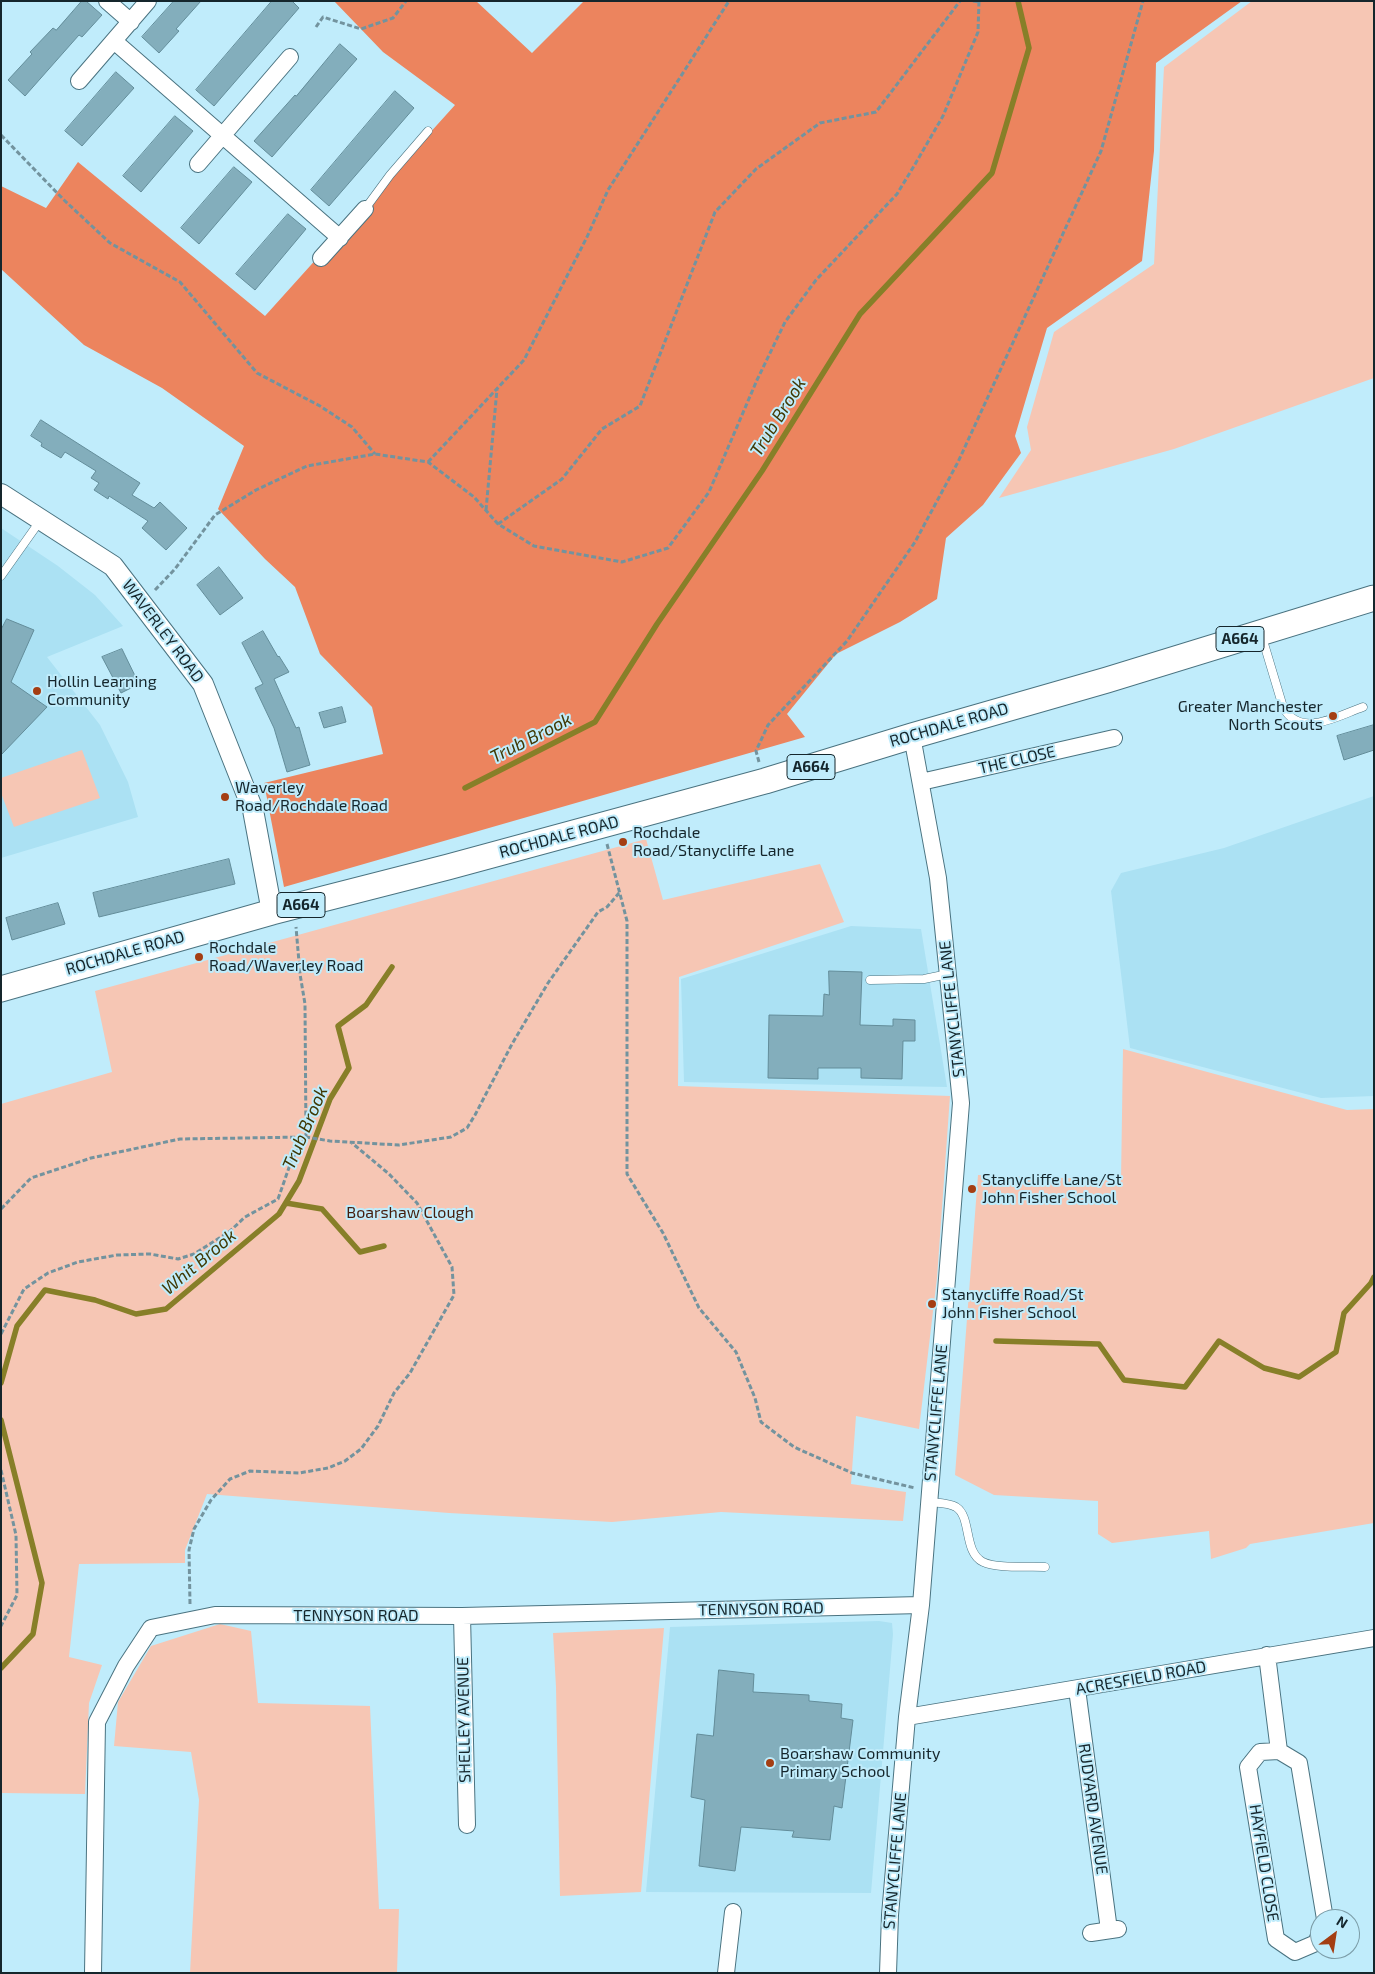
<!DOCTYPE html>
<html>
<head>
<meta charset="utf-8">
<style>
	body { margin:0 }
	#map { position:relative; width:1375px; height:1974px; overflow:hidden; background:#c0ecfb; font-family:"Exo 2",sans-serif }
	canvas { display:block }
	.frame { position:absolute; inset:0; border:2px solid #15262c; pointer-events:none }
	.north { position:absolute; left:1310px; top:1909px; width:50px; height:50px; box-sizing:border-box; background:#c0ecfb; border:1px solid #7c9da8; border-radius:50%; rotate:31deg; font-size:14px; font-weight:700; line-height:20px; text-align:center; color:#15262c }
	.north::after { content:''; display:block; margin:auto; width:18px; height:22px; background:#a43e13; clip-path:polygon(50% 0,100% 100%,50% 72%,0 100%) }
</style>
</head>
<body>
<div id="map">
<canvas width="1375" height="1974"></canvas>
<div class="frame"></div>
<div class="north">N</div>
</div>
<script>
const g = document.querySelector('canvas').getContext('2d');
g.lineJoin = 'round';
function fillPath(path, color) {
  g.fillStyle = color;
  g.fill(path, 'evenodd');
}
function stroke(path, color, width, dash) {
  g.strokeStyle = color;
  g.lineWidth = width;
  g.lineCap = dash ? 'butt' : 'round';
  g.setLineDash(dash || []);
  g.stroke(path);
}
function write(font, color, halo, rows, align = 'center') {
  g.font = font + ' "Exo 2",sans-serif';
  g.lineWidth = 4;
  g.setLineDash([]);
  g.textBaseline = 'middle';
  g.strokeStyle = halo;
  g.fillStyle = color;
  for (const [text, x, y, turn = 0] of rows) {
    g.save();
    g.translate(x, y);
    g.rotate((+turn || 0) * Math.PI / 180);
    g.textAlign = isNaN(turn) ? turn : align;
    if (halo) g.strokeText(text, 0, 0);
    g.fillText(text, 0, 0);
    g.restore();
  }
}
fillPath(new Path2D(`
	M1 528 58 566 95 595 123 626 47 657 100 725 128 782 138 817 1 858Z
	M1374 796V1096L1321 1098 1130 1048 1111 891 1121 873 1224 848Z
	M851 926 921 929 947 1087 684 1082 681 979Z
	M879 1621 892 1623 893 1634 871 1893 646 1892 670 1627Z`), '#abe1f3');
fillPath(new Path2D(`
	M1252 1H1374V378L1174 449 999 498 1031 450 1027 427 1054 332 1154 264 1164 67Z
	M82 750 100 798 14 827 1 793V778Z
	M646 839 663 900 820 864 844 922 679 977 678 1086 950 1096 937 1278 919 1429 856 1416 851 1484 906 1492 903 1521 721 1512 612 1522 449 1513 207 1494 185 1550V1563L79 1564 69 1657 102 1665 89 1703 85 1794 1 1793V1104L112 1072 95 991Z
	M1123 1049 1347 1110 1374 1109V1523L1250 1544 1246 1548 1211 1559 1209 1531 1112 1543 1098 1534V1501L994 1495 955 1475 978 1175 1121 1180Z
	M220 1624 251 1631 258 1703 370 1706 379 1909H399L397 1973H190L199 1800 191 1752 114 1746 118 1702 151 1646Z
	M664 1628 641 1892 560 1896 556 1687 553 1633Z`), '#f6c6b4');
fillPath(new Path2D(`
	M334 1H476L532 53 584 1H1242L1156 63 1154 151 1142 261 1047 328 1015 436 1021 453 983 505 946 538 937 599 900 622 836 654 787 714 805 737 284 887 264 783 383 754 372 707 320 654 295 587 265 559 218 509 244 446 162 388 84 345 1 269V186L46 208 78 162 265 316 455 105 383 52Z`), '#ec845e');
stroke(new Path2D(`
	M465 788 595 722 657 624 762 471 860 314 992 173 1029 48 1018 1
	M286 1203 322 1209 360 1252 384 1246
	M996 1341 1099 1344 1124 1380 1185 1387 1219 1341 1264 1368 1299 1377 1336 1352 1344 1313 1371 1283 1374 1277
	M1 1383 17 1326 45 1290 95 1300 136 1314 166 1309 279 1214 299 1181 330 1099 349 1068 338 1026 366 1005 392 967
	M1 1420 42 1583 33 1634 1 1668`), '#877f28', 5.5);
const building = new Path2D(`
	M82 1H86L102 15 82 37 79 35 25 96 8 80 32 54 30 52 53 28 56 30Z
	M174 1H201L176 29 179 31 159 53 142 37Z
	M272 1H292L299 8 214 106 196 90Z
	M340 44 357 59 272 157 254 141 295 95 296 96Z
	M116 72 134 88 82 146 65 131Z
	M395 91 414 108 329 206 311 190Z
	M175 116 193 131 141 192 123 176Z
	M234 167 252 182 199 244 181 228Z
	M288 214 306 229 255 290 236 274Z
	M41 420 140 483 132 495 154 508 160 502 187 528 166 550 142 528 148 521 109 496 108 499 94 490 99 483 91 478 96 471 65 452 61 458 41 446 42 443 31 436Z
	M219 567 243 598 220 615 197 585Z
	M7 619 34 630 11 682 47 707 1 755V630Z
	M263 631 278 657 279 656 289 672 274 679 296 728 299 727 310 765 287 772 274 728 255 688 263 684 242 643Z
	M122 649 139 684 121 693 102 657Z
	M342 707 346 722 324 728 319 713Z
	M1374 725V750L1344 760 1337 736Z
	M229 859 235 884 99 917 93 893Z
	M58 903 65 924 12 940 6 918Z
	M829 971 862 972 860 1025 893 1026V1019L915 1020V1041H903L902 1079 861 1078V1068H818V1079L768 1078 769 1015 823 1016 824 994 829 995Z
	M719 1670 754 1674 753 1692 809 1695V1701L842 1704 841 1718 853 1720 842 1808 834 1806 830 1840 792 1837 794 1831 741 1827 735 1871 699 1866 705 1800 691 1797 697 1734 713 1736Z`);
fillPath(building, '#83aebc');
stroke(building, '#638d9a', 1);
const service = new Path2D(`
	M365 209 390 175 428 131
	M1 576 40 521
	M1262 637 1283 707C1300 739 1337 716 1363 707
	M870 980 924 979 948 974
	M929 1502C938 1503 949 1503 956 1507 972 1517 963 1552 983 1562 998 1569 1028 1566 1045 1567`);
const minor = new Path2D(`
	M107 1 131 22
	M114 41 340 238
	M79 81 148 1
	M198 164 290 57
	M321 258 365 209
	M921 782 1114 738
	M462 1616 467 1825
	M1267 1655 1279 1751
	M1077 1689 1109 1930
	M907 1717 1374 1638
	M1091 1933 1118 1929
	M1320 1933 1316 1943 1295 1952 1276 1939 1248 1767 1260 1752 1279 1751 1299 1763 1325 1919
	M93 1973 97 1722 126 1666 151 1628 215 1615 462 1616 921 1605
	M726 1973 733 1912
	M888 1973 890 1915 907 1717 921 1605 961 1103 938 878 912 736`);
const tertiary = new Path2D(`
	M1 494 113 566 203 684 253 810 272 912`);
const primary = new Path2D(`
	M1 989 272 912 448 867 765 781 912 736 1107 680 1374 598`);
stroke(service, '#4a7380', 9);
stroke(minor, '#4a7380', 18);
stroke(tertiary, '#4a7380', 22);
stroke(primary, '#4a7380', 27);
stroke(new Path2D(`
	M973 1 979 2
	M316 27 323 17 361 29 393 18 406 1
	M1 135 64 200 110 243 180 282 257 373 320 406 352 427 375 454
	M428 462 524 360 587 237 608 190 729 1
	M486 510 497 389
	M498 524 562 479 602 429 640 406 715 212 756 169 820 123 876 112 960 1
	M155 590 175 569 215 515 256 490 307 466 375 454 428 462 474 497 498 524 534 546 622 562 668 548 709 492 757 380 785 322 816 280 897 194 914 166 943 116 978 32 979 1
	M759 762 756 751 768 725 847 641 915 542 958 462 1101 151 1143 1
	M607 844 627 921V1174L663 1233 699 1308 736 1352 755 1398 761 1422 794 1447 852 1473 915 1488
	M1 1209 31 1178 91 1158 180 1139 306 1137 330 1141 399 1145 451 1137 467 1128 475 1115 512 1044 548 983 598 912 607 907 619 893
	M1 1334 24 1289 48 1273 78 1262 117 1255 150 1254 178 1259 194 1254 229 1232 245 1217 278 1199 292 1159 306 1137 305 1004 300 974 296 927
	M1 1470 16 1535 17 1595 1 1626
	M190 1604 189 1550 194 1529 211 1500 230 1479 250 1471 299 1473 328 1468 345 1461 361 1449 378 1426 394 1393 410 1373 454 1295 452 1267 417 1203 389 1174 352 1143`), '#73939e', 3, [5, 2.5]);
stroke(service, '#fff', 8);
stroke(minor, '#fff', 16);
stroke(tertiary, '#fff', 20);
stroke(primary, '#fff', 25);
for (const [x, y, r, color] of [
	[37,691,5,"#a43e13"],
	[1333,716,5,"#a43e13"],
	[225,797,5,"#a43e13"],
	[623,842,5,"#a43e13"],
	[199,957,5,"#a43e13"],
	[972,1189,5,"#a43e13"],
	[932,1304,5,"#a43e13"],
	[770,1763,5,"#a43e13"]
]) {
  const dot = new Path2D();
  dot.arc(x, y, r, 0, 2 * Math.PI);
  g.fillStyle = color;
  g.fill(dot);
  stroke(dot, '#c0ecfb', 2);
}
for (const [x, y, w] of [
	[1240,639,48],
	[811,767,48],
	[301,905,48]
]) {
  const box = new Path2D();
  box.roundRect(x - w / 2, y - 12.5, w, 25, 4);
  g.fillStyle = '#c0ecfb';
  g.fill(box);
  stroke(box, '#15262c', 1);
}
write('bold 15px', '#15262c', null, [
	["A664",1240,639],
	["A664",811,767],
	["A664",301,905]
]);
write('16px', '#15262c', '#c0ecfb', [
	["WAVERLEY ROAD",163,631,53],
	["ROCHDALE ROAD",949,725,-16],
	["THE CLOSE",1017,760,-13],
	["ROCHDALE ROAD",559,837,-15],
	["ROCHDALE ROAD",125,953,-16],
	["STANYCLIFFE LANE",952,1009,-96],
	["STANYCLIFFE LANE",936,1413,-85],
	["TENNYSON ROAD",761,1609,-1],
	["TENNYSON ROAD",356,1616],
	["ACRESFIELD ROAD",1141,1678,-10],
	["SHELLEY AVENUE",464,1720,-91],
	["RUDYARD AVENUE",1093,1809,82],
	["STANYCLIFFE LANE",895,1861,-85],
	["HAYFIELD CLOSE",1264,1863,81]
]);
write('16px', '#15262c', '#c0ecfb', [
	["Hollin Learning",47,682],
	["Community",47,700],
	["Greater Manchester",1323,707,"right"],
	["North Scouts",1323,725,"right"],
	["Waverley",235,788],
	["Road/Rochdale Road",235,806],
	["Rochdale",633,833],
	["Road/Stanycliffe Lane",633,851],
	["Rochdale",209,948],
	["Road/Waverley Road",209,966],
	["Stanycliffe Lane/St",982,1180],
	["John Fisher School",982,1198],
	["Stanycliffe Road/St",942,1295],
	["John Fisher School",942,1313],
	["Boarshaw Community",780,1754],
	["Primary School",780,1772]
], 'left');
write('16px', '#451d0d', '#c0ecfb', [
	["Boarshaw Clough",410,1213]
]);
write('italic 18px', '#403905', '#c0ecfb', [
	["Trub Brook",778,417,-58],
	["Trub Brook",531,738,-27],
	["Trub Brook",305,1128,-67],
	["Whit Brook",199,1262,-40]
]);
</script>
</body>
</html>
